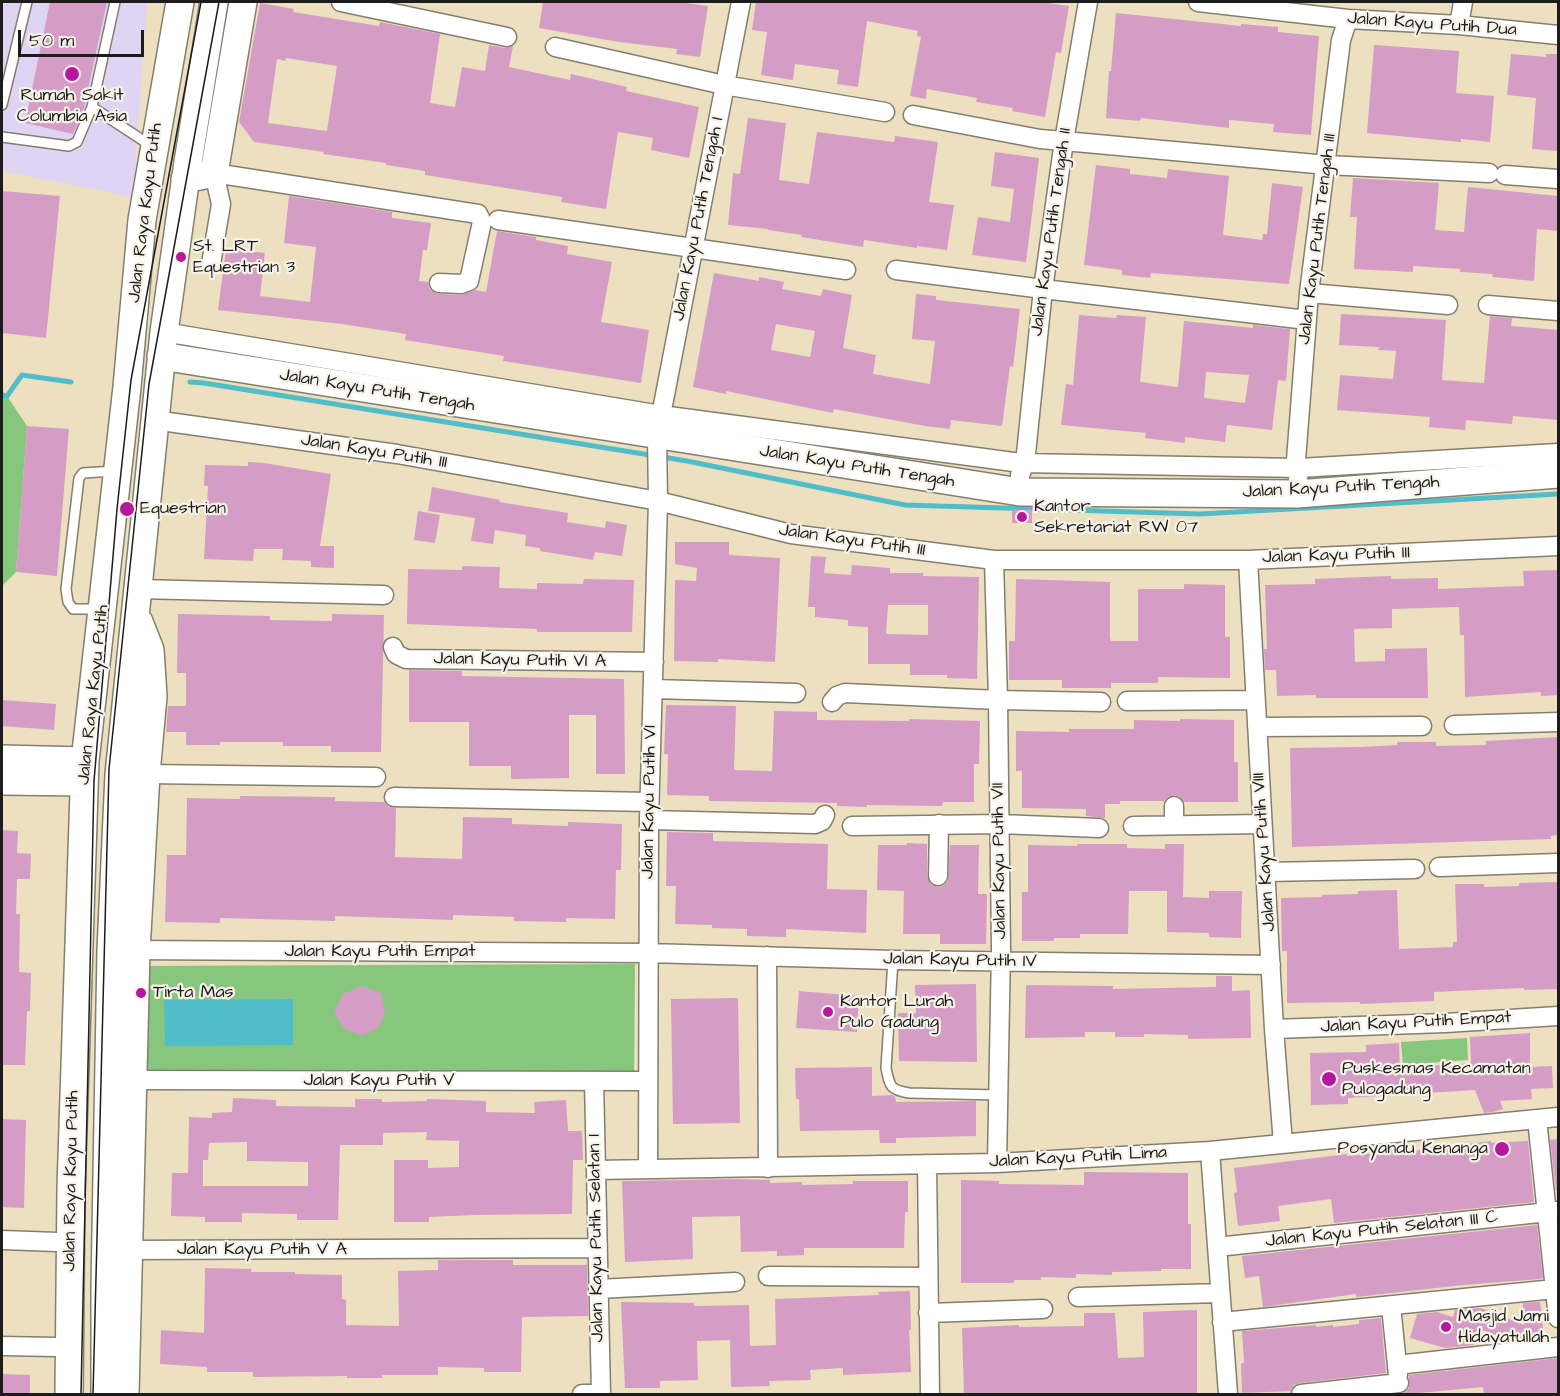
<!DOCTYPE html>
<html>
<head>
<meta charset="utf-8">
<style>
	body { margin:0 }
	#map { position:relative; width:1560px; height:1396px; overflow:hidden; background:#ece0c0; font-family:"Architects Daughter",sans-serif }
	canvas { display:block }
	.frame { position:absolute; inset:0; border:3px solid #1c1c1c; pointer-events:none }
	.scale { position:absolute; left:18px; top:30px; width:126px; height:27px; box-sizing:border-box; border:3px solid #1c1c1c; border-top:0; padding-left:8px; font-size:18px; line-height:21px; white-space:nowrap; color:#1c1c1c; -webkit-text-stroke:4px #f7f3e8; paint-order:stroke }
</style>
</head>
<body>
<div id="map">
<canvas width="1560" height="1396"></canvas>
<div class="frame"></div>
<div class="scale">50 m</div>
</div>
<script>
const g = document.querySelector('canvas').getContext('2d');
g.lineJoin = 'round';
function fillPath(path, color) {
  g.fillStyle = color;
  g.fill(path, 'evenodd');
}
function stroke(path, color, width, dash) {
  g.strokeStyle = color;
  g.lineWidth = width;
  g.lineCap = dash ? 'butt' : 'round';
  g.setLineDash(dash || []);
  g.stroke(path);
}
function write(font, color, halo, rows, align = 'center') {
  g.font = font + ' "Architects Daughter",sans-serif';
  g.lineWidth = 4.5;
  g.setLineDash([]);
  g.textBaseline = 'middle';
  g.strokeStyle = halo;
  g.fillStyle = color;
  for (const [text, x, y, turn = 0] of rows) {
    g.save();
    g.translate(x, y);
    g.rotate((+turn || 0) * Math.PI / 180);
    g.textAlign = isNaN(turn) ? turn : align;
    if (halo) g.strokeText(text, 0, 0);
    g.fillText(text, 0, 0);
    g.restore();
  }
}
fillPath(new Path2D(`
	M4 2H147L133 197 2 171V12Z`), '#e0d4f4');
fillPath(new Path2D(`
	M2 395 7 396 27 426 16 572 2 586Z
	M635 964 634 1077 123 1089 129 966Z
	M1467 1038 1468 1060 1403 1065 1401 1042Z`), '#86c67d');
fillPath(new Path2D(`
	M293 999V1045L165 1046 164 1000Z`), '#50bdc9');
stroke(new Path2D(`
	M190 382 204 383 687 461 905 505 1200 514 1558 494
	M2 395 7 396 22 375 71 382`), '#50bdc9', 5);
fillPath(new Path2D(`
	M50 2H107L84 108 73 134 25 123Z
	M543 2H679L708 6 700 57 676 54 677 49 619 42 539 28Z
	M756 2H1040L1069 6 1061 53 1056 52 1045 117 1012 111 1013 108 976 102 977 98 927 89 926 99 910 96 921 37 917 36 918 31 867 21 858 87 837 84 839 70 795 64 793 80 761 75 767 32 752 30Z
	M260 3 294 9 293 12 379 26 380 22 440 34 430 103 455 107 462 67 485 71 489 45 505 48 513 46 509 67 570 80 571 74 593 79 627 87 626 91 699 107 689 158 651 150 653 138 618 132 606 209 561 202 562 197 425 175V171L386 165V163L323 154 324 152 254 142 239 122ZM286 58 337 66 327 131 268 123 277 59 285 61Z
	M1116 13 1241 26V24L1278 27V32L1319 36 1311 135 1273 132 1274 124 1229 120V128L1141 118 1140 121 1106 118 1109 71H1111Z
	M1374 45 1459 51 1456 93 1494 96 1490 142 1461 139V142L1367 133Z
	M1511 54 1546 57V54H1558L1557 151 1532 149 1536 98 1507 95Z
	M748 118 786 123 779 180 809 184 817 132 894 142 895 136 938 142 929 202 954 205 947 250 917 246V248L864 240 863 247 801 237 802 235 768 230V229L728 225 733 173 740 174Z
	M995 152 1039 158 1026 262 972 255 978 217 1010 222 1014 189 991 186Z
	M1096 165 1130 169V174L1167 178 1168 169 1229 176 1223 235 1262 240 1263 234H1267L1272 183 1303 187 1289 284 1151 273 1150 278 1122 275V270L1084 265Z
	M1353 178 1439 183 1435 230 1464 232 1468 187 1558 196V231L1537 229 1534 281 1492 277 1493 274 1460 272V269L1413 266V272L1354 269 1357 217H1350Z
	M2 191 60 196 46 338 2 333Z
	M289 196 392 212V218L431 223 427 250H423L419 281 428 282 429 289 438 294 461 295 475 290 486 292 497 231 536 237V240L568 246 567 254 612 262 601 322 649 330 641 383 503 361 504 356 405 340 406 334 342 324 218 310 226 249 265 253 260 296 310 302 316 247 284 243Z
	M714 273 759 281V277L784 282 782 289 821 296 823 289 852 295 843 348 876 355 873 374 930 384 935 341 912 339 916 294 936 296V300L1020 309 1013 367 1010 366 1002 426 951 420 950 429 925 426 834 409 833 413 726 391V394L693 387ZM776 324 815 331 810 357 771 350Z
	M1341 314 1446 320 1442 380 1484 383 1490 316 1512 318 1511 326 1558 330V420L1513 416 1512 424 1466 420 1465 430 1429 427 1430 417 1337 410 1340 375 1393 379 1396 351 1378 350 1379 347 1339 345Z
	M1079 315 1116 318 1117 315 1146 317 1140 382 1178 387 1184 321 1253 328V325L1290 329 1286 381 1278 380 1272 430 1227 425 1225 442 1185 437V443L1145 438 1146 433 1061 425 1066 384 1073 385ZM1206 372 1249 375 1245 403 1204 398Z
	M27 426 69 429 57 576 16 572Z
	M248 462 264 463 331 474 320 546H334V568L311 567V561L282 560 283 549H254L253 561 204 559 208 486H204L205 465 248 466Z
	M432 487 500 500 499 502 568 513 567 522 605 528 606 521 627 525 622 556 595 552 593 560 540 551V548L525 546 526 535 495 530 493 544 471 541 475 518 428 511Z
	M1012 510H1032V523H1012Z
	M418 511 440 515 435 543 414 540Z
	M675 542H729V555L780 558 775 662 718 659V662L674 661 675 580 696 581 697 568 675 564Z
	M811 556 826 557 824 573 851 575 852 565 890 568V573H923V576L979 577 977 679 947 678V675H910V664H868V627L848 626V620L815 617V607H808ZM888 605H928V635L886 634Z
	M462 566 500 567 499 588 537 589V583L583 584 584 579 634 580 632 632H537V629L407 624 408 569 462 570Z
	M1558 570V695L1541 696V692L1465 697 1464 635H1460L1459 607 1392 609V628L1354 629 1355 662 1385 661V649L1427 648 1428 698H1316V695L1277 696 1276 670H1265L1264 649H1267L1265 585 1315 584V579L1391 576V579L1438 578V589L1524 586 1523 571Z
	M1016 579 1110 582V638L1111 641H1138V589H1184V584L1225 585V637H1230V678L1158 677V683H1111V688H1062V680H1009V641H1015Z
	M178 614 270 616V620L332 621V614L384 615 381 752H331V746H283V742H220V745H186V732H166L168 706H186V673H177Z
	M409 670 462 671V676L624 679 625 774H596V715H569V778L511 779V766H469V722H409Z
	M2 700 56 704 54 730 2 726Z
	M666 705 736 706 734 770 772 771 774 711 817 712V720L909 721V719L980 721 979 764H974V802H943L942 806 867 805V807L837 806V803L709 801V796L667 795 668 754H664Z
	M1180 719 1234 720V762H1238V802H1184L1180 797 1175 795 1168 797 1164 801H1120V804H1105V818L1086 816V809L1022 808V771H1016V731L1069 732V729H1134V720L1180 721Z
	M1558 737V835L1551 836V839L1292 847 1290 748 1360 747 1397 745V742H1436V746L1486 745V741Z
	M240 796 335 797V801L384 802 389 807 396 808 395 857 462 859 463 817 512 818V824L568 826V822L622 824 621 870H616L615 919 566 918V922L514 921V917L453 915V920L335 916V921L220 918V923L165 922 167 855H186L187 798 240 799Z
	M2 830 18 831 17 853 31 854 30 879H17L16 914H20L19 972 31 973 30 1011H27L25 1065H2Z
	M667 832 713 833V841L828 844 827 889 867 890 866 933 786 929V937L747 936V929L712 928V925L675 924 676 886H666Z
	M907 843 927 844V876L932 885 937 887 943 886 948 881 950 845H979L978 894H987L986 944H940V934H903L904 891 877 890 878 845H907Z
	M1077 844H1127V848L1165 849V844H1184L1183 897 1209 898V891H1242L1241 938 1209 937V933L1167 932V891H1129L1128 934H1080V938H1054V941H1022V892H1028V845L1077 846Z
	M1558 882V989L1524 990V988L1434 992V1001L1360 1004V1002L1287 1003V951H1282L1281 898 1322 897V895L1358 894V891L1397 890 1399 949 1453 947V942H1457L1455 884H1484V887L1519 886V883Z
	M1216 976H1232V991L1250 990 1251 1038 1188 1039V1035L1144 1034V1037H1115V1032H1085V1037L1025 1038 1026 985 1113 986V989L1216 987Z
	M976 984 977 1062 899 1061 898 1013H916L915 985Z
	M362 986 381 993 385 1013 378 1028 362 1036 343 1028 334 1011 343 994Z
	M799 991 859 996 857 1032 796 1028Z
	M738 998 740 1123 673 1124 671 999Z
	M1530 1033V1067L1552 1066 1553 1088 1531 1089 1532 1099 1500 1101 1503 1109 1493 1112 1484 1113 1475 1090 1348 1098V1104L1311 1105 1310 1053 1366 1052V1045L1399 1043 1400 1068 1471 1063 1470 1037Z
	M872 1067V1096L893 1095 895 1097 896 1102 976 1101V1136L896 1138V1143H880L879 1130 800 1131 799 1099H796L795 1068Z
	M233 1098 276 1100V1106L355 1107V1099H382V1102L427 1101V1099L486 1101V1112L535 1113 534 1102 566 1100 568 1131H582L583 1160H573L572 1214 474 1215 429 1217V1222H394V1160H428V1168L459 1167V1141L426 1140 427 1132 383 1133V1145H340L338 1220H297V1214L242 1213V1222H205V1217L171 1216 172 1173H188L189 1117 212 1118V1113L232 1112ZM247 1142V1161L308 1162V1186H203V1160H208L209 1143Z
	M2 1119 26 1120 24 1208 2 1207Z
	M1558 1139V1191H1556L1550 1140Z
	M1491 1141V1143L1528 1141 1534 1202 1334 1223 1331 1199 1278 1206 1280 1221 1238 1226 1234 1193 1237 1192 1234 1168 1347 1154V1156L1376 1153 1375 1150 1396 1148 1398 1152H1404Z
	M1084 1172 1188 1173V1224H1191V1269H1161V1271L1112 1272V1275L1076 1274V1278L1041 1277V1280H1014V1283H961V1180L999 1181V1184L1084 1185Z
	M736 1179 770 1180V1183L802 1182V1185L853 1184V1181H908V1212H905L904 1248H804V1255L777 1256V1251L741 1252 740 1216 692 1217 693 1259 625 1262 622 1181Z
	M1537 1225 1543 1278 1540 1279 1463 1285 1356 1297V1294L1263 1307 1259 1276 1245 1278 1242 1256Z
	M438 1260H513V1265H587L588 1316 522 1317 521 1372H484V1368L438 1367V1375H382V1378H347V1376L253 1377V1372H207V1367L160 1364 161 1330 204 1333 205 1268 251 1269V1272H295V1274L342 1275V1299L346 1300V1325L399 1326 398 1271 438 1270Z
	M910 1291 911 1330H909L911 1372 843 1375V1368L810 1370 811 1380 769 1381 770 1386 731 1387 730 1340 697 1341 698 1380 660 1381V1388H625L621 1302 694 1303V1306L749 1305 750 1346 776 1345 775 1299 879 1295 878 1292Z
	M1540 1302 1544 1337 1509 1341 1478 1328 1473 1345 1445 1348 1410 1338 1417 1314 1437 1312 1453 1317 1455 1310 1481 1308 1524 1325 1523 1303Z
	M1197 1310V1395H964L962 1328 1019 1325V1327L1084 1326V1313H1115L1118 1358 1144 1357 1143 1312Z
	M1381 1318 1386 1373 1300 1383 1294 1385 1290 1391 1242 1393 1241 1363H1244L1242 1331 1316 1325V1327L1333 1325V1327L1359 1324V1320Z
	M1558 1358V1395H1484L1483 1387 1397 1395 1405 1392 1409 1388V1375Z
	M2 1374 30 1375V1395H2Z`), '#d59dc5');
const lane = new Path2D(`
	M2 105 27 2
	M92 107 150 145
	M2 137 69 146 77 142 92 107 115 2
	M101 609H73L68 602 66 589 79 478 83 473 115 471
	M893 960 886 1068C890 1087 890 1090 909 1093L999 1095`);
const street = new Path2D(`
	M341 2 507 37
	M1198 2 1348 19 1459 25 1558 35
	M1459 25 1463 2
	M555 47 724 85 885 112
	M913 115 1040 139 1064 141 1327 165 1489 173
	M1505 175 1558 179
	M498 220 846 270
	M211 264 221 204 214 173 478 214 482 222 469 281 461 284 439 283
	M896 270 1043 289 1307 320
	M1309 293 1448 305
	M1488 305 1558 311
	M164 332 661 415 1021 463 1299 468 1558 453
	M154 420 397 454 658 501 791 534 994 560H1248L1558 546
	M1298 480 1299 468 1296 460 1309 293 1341 40 1348 19
	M1020 492V475L1025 463 1043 289 1064 141 1088 2
	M994 560 998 700 1001 949 997 1163
	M1248 560 1274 1029 1283 1144
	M138 589 384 595
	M393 647 396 654 406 659 654 662
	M653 689 796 693
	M1127 701 1255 700
	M832 702 837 696 845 693 998 700 1101 702
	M1454 725 1558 722
	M1257 727 1422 726
	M146 774 376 777
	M394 797 649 802
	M1174 806V825
	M649 820 815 824 822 821 825 815
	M852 826 1000 824 1099 828
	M1133 826 1262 824
	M1439 867 1558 863
	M1267 872 1415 869
	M938 876 939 824
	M125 950 648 953 893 960 1271 965
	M767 956 768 1168
	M1274 1029 1445 1023 1558 1016
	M122 1080 648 1081
	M594 1081 601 1394
	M1537 1119 1558 1318
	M1210 1151 1228 1394
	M927 1164 930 1394
	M648 1169 649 820 658 501 657 436 741 2
	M596 1170 997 1163 1210 1151 1558 1117
	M2 1240 57 1242
	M1217 1247 1558 1211
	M129 1250 597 1248
	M768 1276 927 1277
	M598 1289 735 1282
	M1078 1297 1220 1293
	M1391 1306 1398 1375
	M928 1313 1043 1309
	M1222 1322 1555 1289
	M2 1346 56 1347
	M1397 1365 1558 1347
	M582 1394H601
	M1301 1394 1399 1383`);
const secondary = new Path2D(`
	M185 179 214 173 243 2
	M161 356 1020 492 1297 494 1558 474
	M2 759 85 761
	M2 781 84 782
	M69 1394 71 1188 85 761 127 387 142 220 180 2
	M105 1394V1287L111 950 119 774 164 332 188 162 214 2
	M125 1394 136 951 146 774 153 696 150 650 139 622`);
stroke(lane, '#847e6e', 12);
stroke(street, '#847e6e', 21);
stroke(secondary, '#847e6e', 30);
stroke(lane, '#fff', 9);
stroke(street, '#fff', 18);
stroke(secondary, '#fff', 27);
stroke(new Path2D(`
	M81 1394 94 781 117 509 131 380 201 2
	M93 1394 109 769 149 384 219 2`), '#1c1c1c', 1.5);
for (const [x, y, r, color] of [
	[72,74,8,"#b5179e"],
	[181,257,6,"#b5179e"],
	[127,509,8,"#b5179e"],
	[1022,517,6,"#b5179e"],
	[141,993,6,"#b5179e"],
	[828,1012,6,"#b5179e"],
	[1329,1079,8,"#b5179e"],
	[1502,1149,8,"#b5179e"],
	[1446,1327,6,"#b5179e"]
]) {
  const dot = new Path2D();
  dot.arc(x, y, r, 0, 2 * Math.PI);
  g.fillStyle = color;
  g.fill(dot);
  stroke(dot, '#f7f3e8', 2);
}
write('18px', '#1c1c1c', '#f7f3e8', [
	["Jalan Kayu Putih Dua",1432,25,4],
	["Jalan Raya Kayu Putih",146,213,-83],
	["Jalan Kayu Putih Tengah I",699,219,-79],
	["Jalan Kayu Putih Tengah II",1052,232,-82],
	["Jalan Kayu Putih Tengah III",1318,239,-83],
	["Jalan Kayu Putih Tengah",377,391,9],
	["Jalan Kayu Putih III",374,452,9],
	["Jalan Kayu Putih Tengah",857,467,9],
	["Jalan Kayu Putih Tengah",1341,488,-3],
	["Jalan Kayu Putih III",852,541,8],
	["Jalan Kayu Putih III",1336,556,-2],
	["Jalan Kayu Putih VI A",520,661,1],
	["Jalan Raya Kayu Putih",94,695,-84],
	["Jalan Kayu Putih VI",650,802,-89],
	["Jalan Kayu Putih VIII",1265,852,-94],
	["Jalan Kayu Putih VII",1000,861,-91],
	["Jalan Kayu Putih Empat",380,952],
	["Jalan Kayu Putih IV",960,961,1],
	["Jalan Kayu Putih Empat",1416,1023,-3],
	["Jalan Kayu Putih V",379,1081],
	["Jalan Kayu Putih Lima",1078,1158,-3],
	["Jalan Raya Kayu Putih",72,1181,-89],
	["Jalan Kayu Putih Selatan III C",1382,1230,-6],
	["Jalan Kayu Putih Selatan I",597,1238,-91],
	["Jalan Kayu Putih V A",262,1250]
]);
write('18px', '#1c1c1c', '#f7f3e8', [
	["Rumah Sakit",72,96,"center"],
	["Columbia Asia",72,117,"center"],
	["St. LRT",193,247],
	["Equestrian 3",193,268],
	["Kantor",1034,507],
	["Sekretariat RW 07",1034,528],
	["Equestrian",140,509],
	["Tirta Mas",153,993],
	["Kantor Lurah",840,1002],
	["Pulo Gadung",840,1023],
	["Puskesmas Kecamatan",1342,1069],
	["Pulogadung",1342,1090],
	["Posyandu Kenanga",1488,1149,"right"],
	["Masjid Jami",1458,1317],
	["Hidayatullah",1458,1338]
], 'left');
</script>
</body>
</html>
